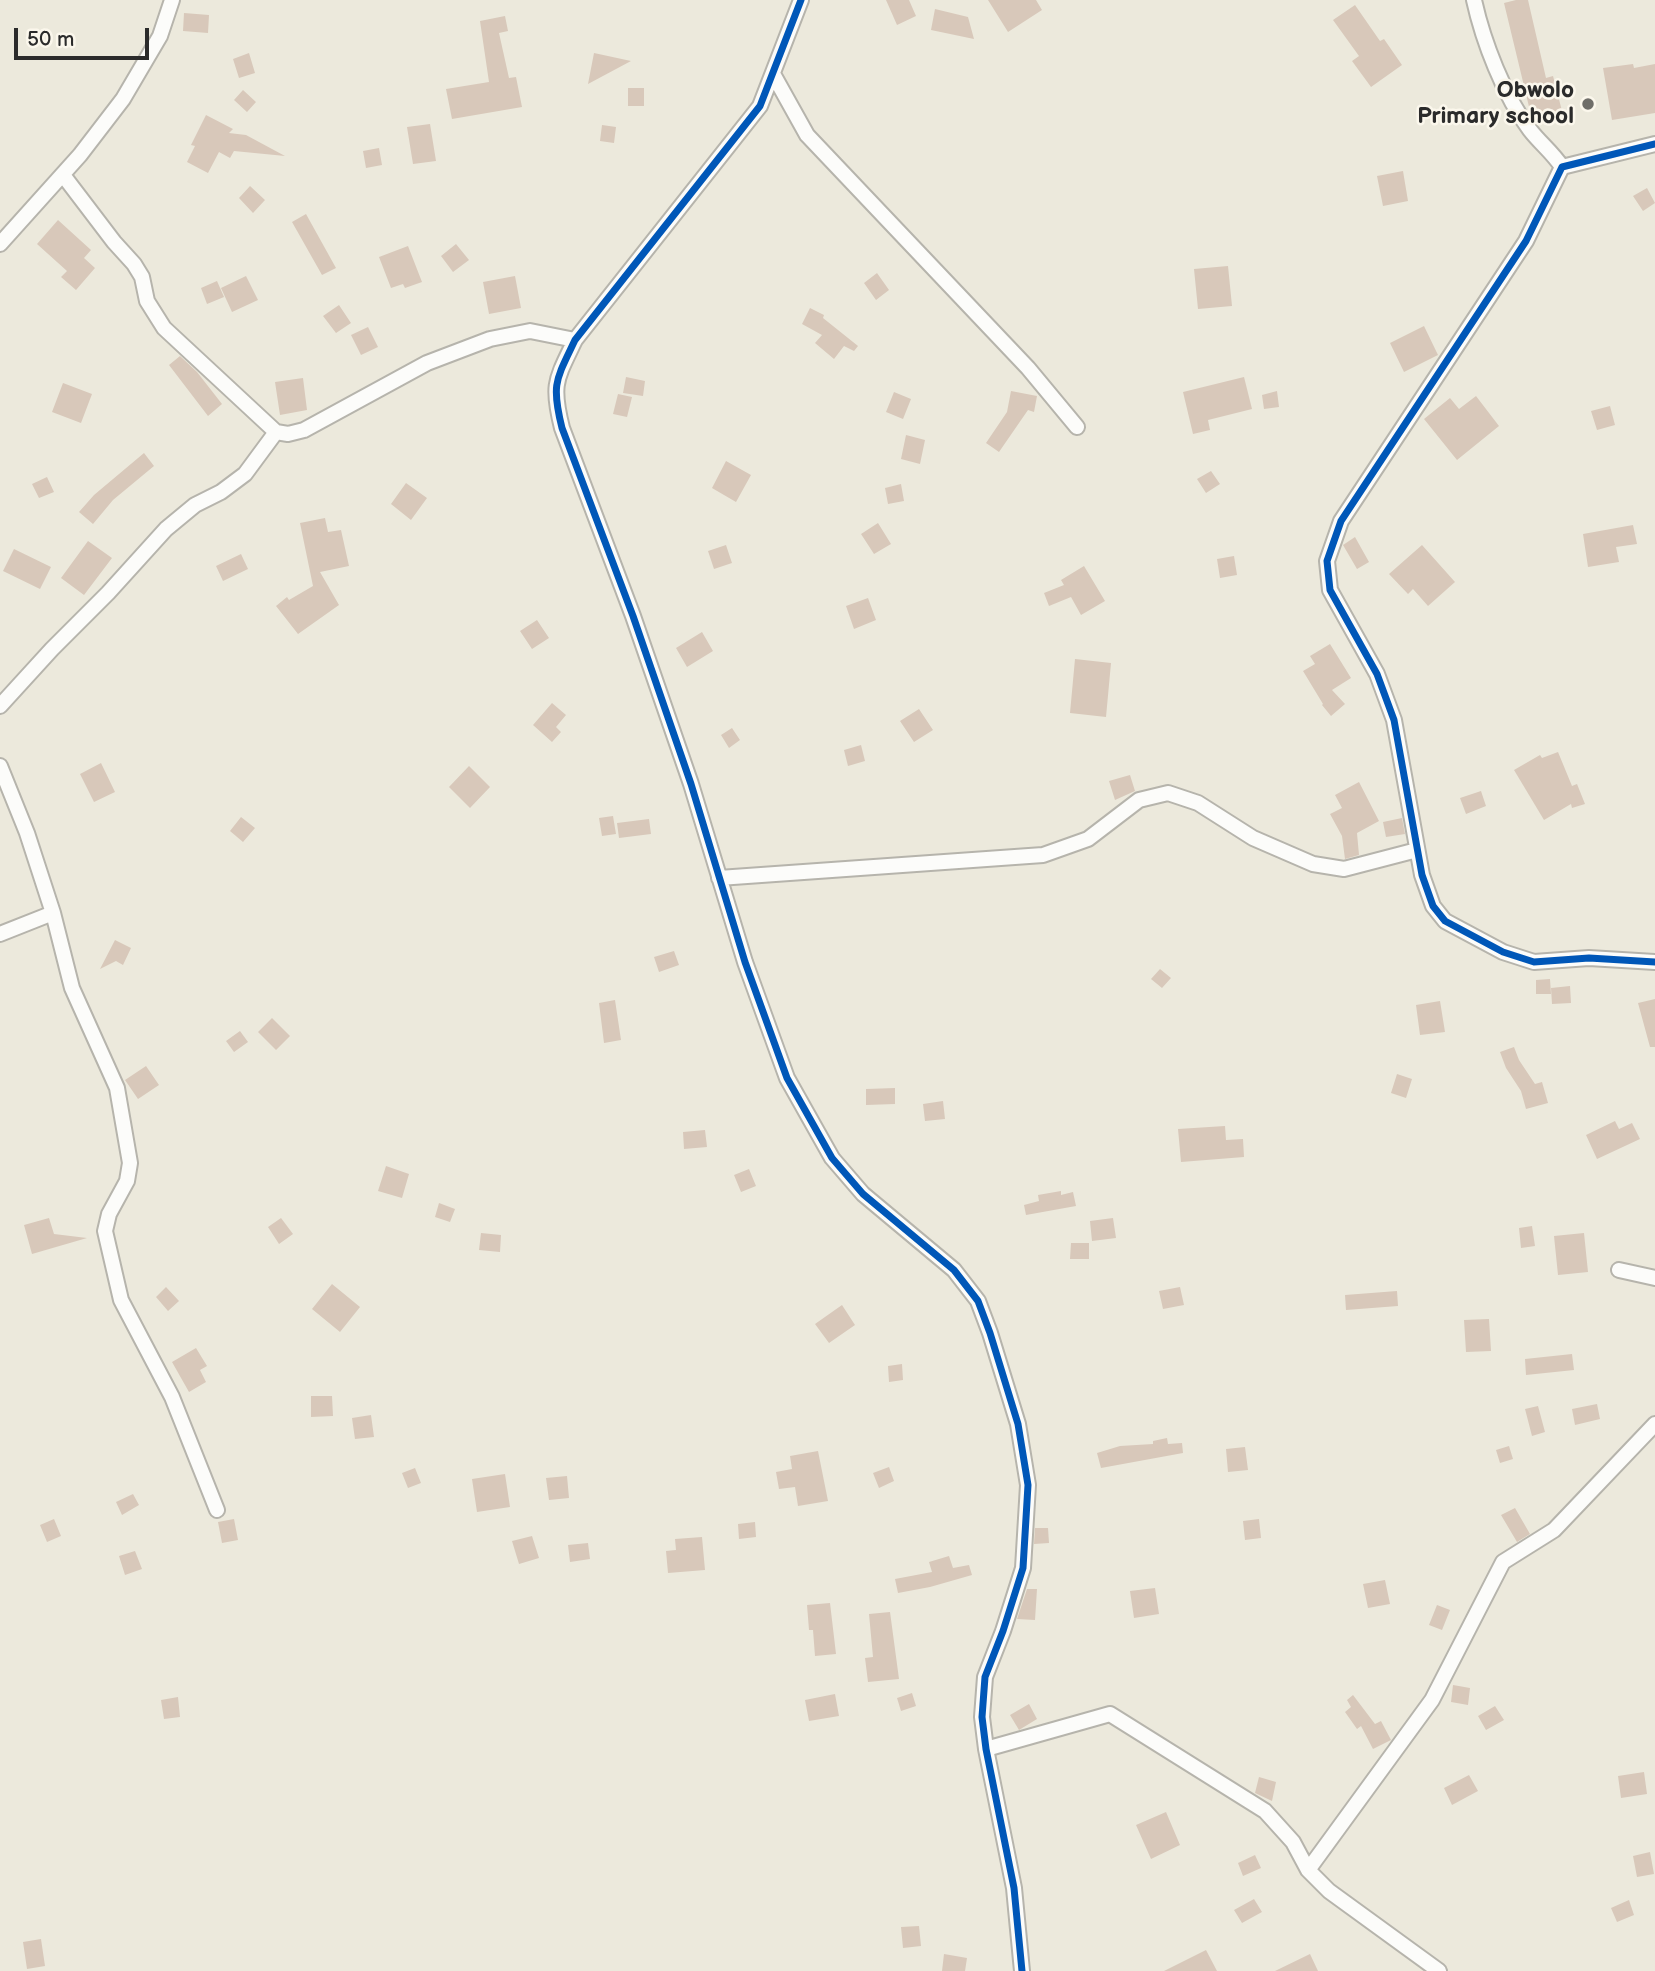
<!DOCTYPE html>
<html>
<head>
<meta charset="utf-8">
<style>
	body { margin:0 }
	#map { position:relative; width:1655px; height:1971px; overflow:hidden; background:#ece9dc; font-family:"Balsamiq Sans",sans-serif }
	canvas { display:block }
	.scale { position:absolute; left:14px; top:28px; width:135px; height:32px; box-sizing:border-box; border:4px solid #2b2b2b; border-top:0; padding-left:9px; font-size:21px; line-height:24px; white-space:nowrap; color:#2b2b2b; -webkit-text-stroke:5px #fbf7ec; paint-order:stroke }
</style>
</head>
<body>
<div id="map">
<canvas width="1655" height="1971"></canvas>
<div class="scale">50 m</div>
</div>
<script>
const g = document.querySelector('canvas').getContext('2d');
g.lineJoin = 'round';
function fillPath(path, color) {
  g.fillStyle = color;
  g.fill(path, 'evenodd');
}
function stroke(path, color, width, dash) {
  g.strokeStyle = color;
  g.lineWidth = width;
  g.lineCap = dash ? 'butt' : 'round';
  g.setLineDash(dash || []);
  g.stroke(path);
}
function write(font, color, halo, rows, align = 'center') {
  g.font = font + ' "Balsamiq Sans",sans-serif';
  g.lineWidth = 5;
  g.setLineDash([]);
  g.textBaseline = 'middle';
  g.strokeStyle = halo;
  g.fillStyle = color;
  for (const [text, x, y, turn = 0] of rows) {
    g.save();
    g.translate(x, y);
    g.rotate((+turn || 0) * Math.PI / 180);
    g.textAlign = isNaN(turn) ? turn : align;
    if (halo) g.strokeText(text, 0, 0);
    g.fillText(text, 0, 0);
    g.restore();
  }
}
fillPath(new Path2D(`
	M886 0H909L916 16 897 25Z
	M988 0H1036L1042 10 1008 32Z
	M1516 0H1528L1546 78 1553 76 1562 111 1533 118 1531 115 1504 3Z
	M1355 5 1380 41 1384 39 1402 65 1371 87 1352 61 1359 56 1333 20Z
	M935 9 968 17 974 39 931 30Z
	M184 13 209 15 208 33 183 31Z
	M505 16 508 31 499 33 509 78 516 77 522 107 452 119 446 89 489 82 480 21Z
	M249 53 255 73 239 78 233 59Z
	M594 53 631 61 588 84Z
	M1633 64 1634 68 1655 64V113L1612 120 1603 68Z
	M628 88H644V106H628Z
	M243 90 256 102 247 112 234 100Z
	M206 115 233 129 229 133 246 135 285 156 234 151 230 158 219 152 208 173 187 162 195 146 191 145Z
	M430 124 436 161 413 164 407 127Z
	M602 125 616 127 614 143 600 141Z
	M379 148 382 165 366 168 363 151Z
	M1403 171 1408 201 1383 206 1377 176Z
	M250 186 265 200 253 213 239 198Z
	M1647 188 1655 203 1643 211 1633 196Z
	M306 214 336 268 322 275 292 222Z
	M58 220 91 250 84 258 95 268 76 290 61 277 67 271 37 244Z
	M456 244 469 260 453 272 441 256Z
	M408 246 422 282 405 288 403 284 391 288 379 257Z
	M1228 266 1232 306 1198 309 1194 269Z
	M877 273 889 290 876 300 864 283Z
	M246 276 258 300 232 312 221 288Z
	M515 276 521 308 489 314 483 282Z
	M217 281 224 297 207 304 201 288Z
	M339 305 351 323 336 333 323 316Z
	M810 308 824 315 823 318 858 346 854 351 844 346 834 359 815 343 822 335 802 324Z
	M1424 326 1438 355 1404 372 1390 343Z
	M368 327 378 347 361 355 351 335Z
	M180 356 197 372 222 404 208 416 169 365Z
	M626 377 645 381 643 396 623 393Z
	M1244 377 1252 409 1208 420 1210 430 1193 434 1183 392Z
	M303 378 307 410 280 415 275 382Z
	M63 383 92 394 81 423 52 412Z
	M1011 391 1037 396 1034 412 1028 410 999 452 986 443 1007 412Z
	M1277 391 1279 407 1264 409 1262 395Z
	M894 392 911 399 903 419 886 412Z
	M618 394 632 397 627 417 613 414Z
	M1476 396 1499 426 1457 460 1424 419 1450 398 1459 409Z
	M1610 406 1615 425 1597 430 1591 411Z
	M906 435 925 440 920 464 901 459Z
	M144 453 154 466 113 500 93 524 79 512 94 495Z
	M726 461 751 475 736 502 712 488Z
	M1211 471 1220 484 1206 493 1197 479Z
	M47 477 54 492 39 498 32 484Z
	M406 483 427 498 411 520 391 504Z
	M901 484 904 501 888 504 885 488Z
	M325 518 328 532 341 530 349 566 320 572 339 605 298 634 276 606 287 597 289 600 313 586 300 523Z
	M878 523 891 544 874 554 861 534Z
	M1633 525 1637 544 1616 547 1619 562 1588 567 1583 534Z
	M1355 537 1369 562 1357 569 1343 545Z
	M88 541 112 558 84 595 61 578Z
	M726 545 732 563 714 569 708 551Z
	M1422 545 1455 582 1428 606 1413 589 1408 594 1389 574Z
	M14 549 51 567 40 589 3 571Z
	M241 554 248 569 223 581 216 566Z
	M1234 556 1237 575 1220 578 1217 559Z
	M1084 566 1105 601 1081 615 1071 597 1049 606 1044 593 1064 585 1061 580Z
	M868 598 876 620 854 629 846 606Z
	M537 620 549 638 532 649 520 631Z
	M702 632 713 651 687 667 676 648Z
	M1330 644 1351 678 1332 690 1345 704 1331 716 1322 705 1323 704 1303 671 1315 664 1310 656Z
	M1075 659 1111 663 1106 717 1070 713Z
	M552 703 566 715 556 727 561 732 552 742 533 725Z
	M919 709 933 730 914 742 900 721Z
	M732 728 740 740 729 748 721 735Z
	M861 745 865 761 848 766 844 750Z
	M1558 752 1572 786 1577 784 1585 804 1572 808 1571 804 1544 820 1514 770 1540 755 1542 758Z
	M101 763 115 792 94 802 80 774Z
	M469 766 490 787 470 808 449 787Z
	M1130 775 1135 791 1115 800 1109 781Z
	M1359 782 1379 821 1357 833 1359 855 1345 859 1342 836 1330 814 1342 808 1335 795Z
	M1481 791 1486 806 1466 814 1460 798Z
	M613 816 616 834 602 836 599 818Z
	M241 817 255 828 243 842 230 831Z
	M1402 818 1405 834 1386 837 1383 822Z
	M649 819 651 834 619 838 617 823Z
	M115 940 131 948 123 965 116 961 100 969Z
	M674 951 679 965 659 972 654 957Z
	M1160 969 1171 978 1162 988 1151 979Z
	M1550 979 1551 994H1536V980Z
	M1570 986 1571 1003 1552 1004 1551 988Z
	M1655 999V1047H1650L1638 1003Z
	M615 1000 621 1040 604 1043 599 1003Z
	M1440 1001 1445 1032 1420 1035 1416 1005Z
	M272 1018 290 1036 276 1050 258 1032Z
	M240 1031 248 1042 234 1052 226 1041Z
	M1514 1047 1519 1060 1535 1084 1542 1082 1548 1103 1526 1109 1521 1091 1506 1068 1500 1052Z
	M146 1066 159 1085 138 1099 125 1080Z
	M1397 1074 1412 1079 1406 1098 1391 1093Z
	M895 1088V1104L866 1105V1089Z
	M943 1101 945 1119 925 1121 923 1104Z
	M1615 1121 1619 1129 1632 1123 1640 1139 1597 1159 1586 1135Z
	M1225 1126 1226 1140 1243 1139 1244 1157 1181 1162 1178 1129Z
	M705 1130 707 1147 684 1149 683 1132Z
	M386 1166 409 1174 402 1198 378 1191Z
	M749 1169 756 1186 741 1192 734 1175Z
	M1061 1191V1195L1073 1192 1076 1206 1026 1215 1024 1205 1039 1201 1038 1195Z
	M439 1203 455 1209 450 1222 435 1217Z
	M49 1218 54 1234 87 1238 32 1254 24 1225Z
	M281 1218 293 1234 279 1244 268 1227Z
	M1113 1218 1116 1238 1092 1241 1090 1221Z
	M1532 1226 1535 1246 1521 1248 1519 1228Z
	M481 1233 501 1235 500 1252 479 1250Z
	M1584 1233 1588 1272 1558 1275 1554 1236Z
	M1071 1243H1089V1259H1070Z
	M332 1284 360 1307 340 1332 312 1309Z
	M166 1287 179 1301 168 1311 156 1297Z
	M1180 1287 1184 1305 1163 1309 1159 1291Z
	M1397 1291 1398 1306 1346 1310 1345 1295Z
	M842 1305 855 1325 829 1343 815 1324Z
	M1489 1319 1491 1351 1466 1352 1464 1320Z
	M196 1348 207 1366 200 1370 206 1382 189 1392 172 1362Z
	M1572 1354 1574 1370 1526 1375 1525 1359Z
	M902 1364 903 1380 889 1382 888 1366Z
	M311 1396H332L333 1416 311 1417Z
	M1597 1404 1600 1419 1575 1425 1572 1409Z
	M1538 1406 1545 1432 1532 1436 1525 1409Z
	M371 1415 374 1437 355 1439 352 1418Z
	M1167 1438 1168 1444 1182 1443 1183 1453 1101 1468 1097 1453 1120 1446 1153 1444V1441Z
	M1509 1446 1513 1459 1500 1463 1496 1450Z
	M1245 1447 1248 1470 1228 1472 1226 1449Z
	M818 1451 828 1501 798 1506 795 1487 779 1489 776 1472 792 1469 790 1456Z
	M889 1467 894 1481 879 1488 873 1473Z
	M415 1468 421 1483 408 1488 402 1473Z
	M505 1474 510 1507 477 1512 472 1479Z
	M567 1476 569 1498 549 1500 546 1478Z
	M133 1494 139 1505 122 1515 116 1502Z
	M1515 1508 1530 1534 1517 1542 1501 1515Z
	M54 1519 61 1536 47 1542 40 1525Z
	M234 1519 238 1540 222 1543 218 1522Z
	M1259 1519 1261 1538 1245 1540 1243 1521Z
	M755 1522 756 1537 739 1539 738 1524Z
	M1035 1528H1048L1049 1543 1034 1544Z
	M532 1536 539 1558 519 1564 512 1541Z
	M702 1537 705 1570 668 1573 666 1551 676 1550 675 1539Z
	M588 1543 590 1559 570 1562 568 1545Z
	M135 1551 142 1569 125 1575 119 1556Z
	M949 1556 953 1568 969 1565 972 1575 930 1587 898 1593 895 1579 932 1572 929 1562Z
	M1385 1580 1390 1604 1368 1608 1363 1584Z
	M1155 1588 1159 1614 1134 1618 1130 1591Z
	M1027 1589H1037L1035 1620 1017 1619Z
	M830 1603 836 1654 815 1656 813 1630H809L807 1605Z
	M1437 1605 1450 1610 1442 1630 1429 1625Z
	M890 1612 899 1679 868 1682 865 1658 873 1657 869 1614Z
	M1453 1685 1470 1688 1468 1705 1451 1702Z
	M912 1693 916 1706 901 1711 897 1698Z
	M835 1694 839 1716 809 1721 805 1700Z
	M1353 1695 1375 1724 1381 1721 1391 1740 1373 1749 1361 1726 1357 1729 1345 1712 1351 1707 1347 1700Z
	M178 1697 180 1717 164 1719 161 1700Z
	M1029 1704 1037 1719 1019 1730 1010 1715Z
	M1495 1706 1504 1720 1486 1730 1478 1716Z
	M1644 1772 1647 1794 1621 1798 1618 1776Z
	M1469 1775 1478 1791 1452 1805 1444 1788Z
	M1259 1777 1276 1782 1272 1801 1255 1793Z
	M1166 1812 1180 1845 1151 1859 1136 1825Z
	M1650 1852 1654 1874 1637 1877 1633 1856Z
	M1255 1855 1261 1868 1243 1876 1238 1863Z
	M1254 1899 1262 1912 1242 1923 1234 1910Z
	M1629 1900 1634 1915 1617 1922 1611 1908Z
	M919 1926 921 1946 903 1948 901 1927Z
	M41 1939 45 1966 27 1969 23 1942Z
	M1206 1950 1217 1971H1164Z
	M944 1954 967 1958 965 1971H942Z
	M1310 1954 1318 1971H1275Z`), '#d8c8ba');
const minor = new Path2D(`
	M801 0 760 106 575 340C556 380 551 384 562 428L633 616 691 784 745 962 787 1078 832 1158 863 1194 954 1270 978 1301 990 1333 1018 1424 1028 1485 1023 1568 1003 1631 985 1677 982 1717 986 1749 1014 1888 1022 1971
	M1474 0C1483 41 1504 96 1530 130 1540 143 1553 153 1562 167
	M773 74 807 135 1028 368 1077 427
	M1655 144 1562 167 1526 241 1341 521 1327 561 1330 590 1377 674 1394 720 1422 875 1433 906 1445 921 1503 952 1534 962 1589 958 1655 962
	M63 175 114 242 134 264 142 277 147 301 164 328 276 432 288 434 304 430 427 363 490 339 530 331 575 340
	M0 244 80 155 123 99 160 36 172 0
	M0 706 52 649 108 593 166 529 195 505 221 492 245 474 276 432
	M0 766 27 833 53 913 72 988 117 1088 130 1163 127 1181 109 1214 105 1231 121 1300 172 1397 217 1510
	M719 878 1043 855 1088 839 1139 800 1168 793 1198 803 1253 838 1313 864 1344 869 1417 850
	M0 934 53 913
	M1619 1270 1655 1278
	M986 1749 1110 1714 1265 1811 1293 1842 1308 1870 1329 1891 1439 1971
	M1308 1870 1432 1700 1503 1562 1554 1530 1655 1424`);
stroke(minor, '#b6b4ac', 18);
stroke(minor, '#fcfcfa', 14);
stroke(new Path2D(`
	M801 0 760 106 575 340C556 380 551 384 562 428L633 616 691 784 745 962 787 1078 832 1158 863 1194 954 1270 978 1301 990 1333 1018 1424 1028 1485 1023 1568 1003 1631 985 1677 982 1717 986 1749 1014 1888 1022 1971
	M1655 144 1562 167 1526 241 1341 521 1327 561 1330 590 1377 674 1394 720 1422 875 1433 906 1445 921 1503 952 1534 962 1589 958 1655 962`), '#0057b8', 7);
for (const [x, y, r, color] of [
	[1588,104,7,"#6f6e69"]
]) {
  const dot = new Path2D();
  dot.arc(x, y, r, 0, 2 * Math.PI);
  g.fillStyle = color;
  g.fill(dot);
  stroke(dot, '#fbf7ec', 2.5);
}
write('bold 23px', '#2b2b2b', '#fbf7ec', [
	["Obwolo",1574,91],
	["Primary school",1574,117]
], 'right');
</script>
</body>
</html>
